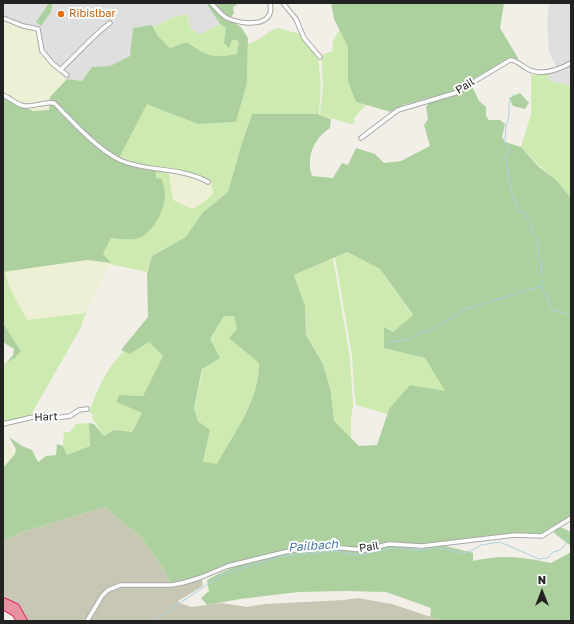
<!DOCTYPE html>
<html>
<head>
<meta charset="utf-8">
<style>
	body { margin:0 }
	#map { position:relative; width:574px; height:624px; overflow:hidden; background:#f2efe9; font-family:"Golos Text",sans-serif }
	canvas { display:block }
	.frame { position:absolute; inset:0; border:4px solid #222; pointer-events:none }
	.north { position:absolute; left:522px; top:572px; width:40px; height:40px; -webkit-text-stroke:3px #fff; paint-order:stroke; rotate:0deg; font-size:11px; font-weight:700; line-height:16px; text-align:center; color:#222 }
	.north::after { content:''; display:block; margin:auto; width:14px; height:18px; background:#222; clip-path:polygon(50% 0,100% 100%,50% 72%,0 100%) }
</style>
</head>
<body>
<div id="map">
<canvas width="574" height="624"></canvas>
<div class="frame"></div>
<div class="north">N</div>
</div>
<script>
const g = document.querySelector('canvas').getContext('2d');
g.lineJoin = 'round';
function fillPath(path, color) {
  g.fillStyle = color;
  g.fill(path, 'evenodd');
}
function stroke(path, color, width, dash) {
  g.strokeStyle = color;
  g.lineWidth = width;
  g.lineCap = dash ? 'butt' : 'round';
  g.setLineDash(dash || []);
  g.stroke(path);
}
function write(font, color, halo, rows, align = 'center') {
  g.font = font + ' "Golos Text",sans-serif';
  g.lineWidth = 4;
  g.setLineDash([]);
  g.textBaseline = 'middle';
  g.strokeStyle = halo;
  g.fillStyle = color;
  for (const [text, x, y, turn = 0] of rows) {
    g.save();
    g.translate(x, y);
    g.rotate((+turn || 0) * Math.PI / 180);
    g.textAlign = isNaN(turn) ? turn : align;
    if (halo) g.strokeText(text, 0, 0);
    g.fillText(text, 0, 0);
    g.restore();
  }
}
fillPath(new Path2D(`
	M3 3H49L36 22 41 25 51 12 53 3H206L220 24 199 35 189 26 188 14 174 17 153 27 152 25 130 56 110 66 92 67 82 81 67 79 49 62 40 47 36 31 3 19Z
	M549 3H571V86L550 81 548 73 557 68 549 52 547 21Z`), '#e0dfdf');
fillPath(new Path2D(`
	M105 507 142 538 165 571 171 586 202 579 203 586 178 601 179 603 192 607 222 603 247 607 265 604 344 600 358 598 392 604 443 621H27L17 603 3 598V541L22 532Z`), '#c7c7b4');
fillPath(new Path2D(`
	M3 19 14 25 36 31 39 37 41 50 49 62 67 79 50 97V110L33 111 3 97Z
	M167 169 200 177 211 182 213 192 207 200 193 209 173 200Z
	M87 260 111 263 86 313 27 320 9 286 5 271Z
	M3 438 15 454 3 468Z`), '#eef0d5');
fillPath(new Path2D(`
	M188 14 189 26 199 35 220 24 227 28 225 36 237 40 239 43 238 54C213 58 207 57 187 42L170 48 158 36 153 27 174 17Z
	M278 28 300 34 306 44 318 56 321 84 319 115 252 114 241 146 228 192 203 212 186 237 152 256 147 272 110 264 103 254 111 238 128 240 156 178V170L140 169 118 160 147 103 198 124 236 122 247 83 248 44C262 40 266 31 278 28ZM168 169 200 177 211 182 213 193 207 200 192 209 173 200Z
	M339 30 348 47V82L356 102 366 105 354 118 355 123 351 124 321 115 320 113 323 85 321 55 332 51 333 41Z
	M548 73 550 81 571 86V198C556 179 537 165 521 147L531 114V75Z
	M347 252 380 269 413 316 393 332 384 328V348L425 358 446 391 389 409 387 414 356 405 354 390 352 355 335 257Z
	M333 258 350 358 353 406 351 418V438L334 421 331 392 323 364 306 335 305 306 294 275Z
	M5 271 9 286 27 320 86 313 80 329 32 413 29 417 3 423V365L21 351 3 323V272Z
	M224 316H234L237 329 229 338 259 363C259 401 235 431 217 465L203 462 210 431 198 421 194 408 210 339Z
	M149 342 163 356 143 396 119 395 116 402 142 413 132 432 114 430 104 436 92 418 93 415 89 412C99 387 105 370 124 351L130 354Z
	M89 423 90 446 67 455 63 446 64 432H70L76 424Z`), '#cdebb0');
fillPath(new Path2D(`
	M49 3H53L51 12 41 26 36 22Z
	M206 3H240L233 7 234 13 229 20 241 27 248 38 247 83 236 122 198 124 147 104 118 160 140 169 156 170V178L162 179C163 185 166 192 165 197 163 213 153 232 139 238 130 241 120 239 111 238L103 254 111 263 87 260 3 272V97L33 111 49 110 50 97 67 79 82 81 92 67 110 66 130 56 133 28 152 25 158 36 170 48 187 42C207 57 213 58 237 54L239 43 237 40H232L229 48 224 43 226 28 220 24Z
	M331 3H504L500 28 518 58 517 60 511 57 452 92 403 105 391 112 356 102 348 82V47L334 19Z
	M471 84 479 101 486 107V116L489 120H500L505 124 502 137 505 142 521 147 539 167 556 180 571 198V518L547 535H515L422 546 393 544 364 550 338 548 304 549 238 564 207 575 171 585 165 571 142 538 105 507 22 532 3 541V468L15 454 16 449 9 437 22 446 32 450 38 462 46 456 56 455 57 444 63 446 67 455 90 446 89 423 94 424 104 436 114 430 132 432 142 413 116 402 119 395 143 396 163 356 149 342 130 354 121 350 148 317 147 274 152 256 186 237 203 212 228 192 241 146 252 114H317L331 119 330 128C313 139 306 158 312 176L333 178 342 163 348 165 356 148 375 154 384 163 401 161 430 146 424 125 428 119 426 107 432 99 453 95ZM347 252 380 269 413 315 393 332 384 327V348L425 358 445 391 410 385 389 409 377 445 359 446 334 421 331 392 323 364 306 335 305 306 294 275ZM224 316H234L237 329 229 338 259 363C259 401 235 431 217 464L203 462 210 430 198 421 194 408 202 369 220 358 210 339Z
	M520 93 529 103 525 109 513 106 509 98Z
	M3 323 21 351 15 358 7 362 13 355 14 349 3 342Z
	M558 526 571 532V546L554 533Z
	M392 545 421 549 442 545 473 553V561C503 554 522 557 551 563L571 552V621H443L430 617 431 608 386 592 346 591 298 592 240 599 207 605 201 598 209 591 207 580C244 559 290 549 331 549 341 549 349 552 359 552 370 551 381 547 392 545Z`), '#add19e');
stroke(new Path2D(`
	M514 94 509 103V116L506 126 505 143 509 151 505 157 508 170 507 175 509 176 507 180 510 182 512 195 520 212 527 214V218L531 220C529 227 534 237 539 240L537 243 539 251 537 257 541 261 542 276
	M542 280V290L545 292 551 310 565 313 571 319
	M387 342 408 340 422 332 429 331 466 309 541 286
	M153 621 223 574 281 556 336 551 358 555 398 547 416 550H426L433 547 463 553 471 551 481 545 500 542 539 559 547 558 553 552 560 550 566 544 567 539H571`), '#aad3df', 1);
const street = new Path2D(`
	M211 3C216 8 220 14 227 18 242 25 276 28 270 3
	M283 3 296 19 304 38 320 57
	M3 18 23 26 38 29 42 51 53 64 67 75
	M61 69C78 54 92 36 110 23
	M3 95C11 98 16 105 25 106 35 107 44 101 54 103 59 107 62 112 67 116 82 132 102 152 122 161 149 172 182 167 208 182
	M361 138 398 110 455 93 510 60C516 60 521 65 526 68 540 77 558 70 571 63
	M3 424 42 415 54 418 70 416 79 410 87 409
	M87 621 102 596 108 590 121 585H171L182 583 199 578 228 566 293 550 330 547 364 550 389 544 422 546 515 535 542 536 571 518`);
const highway = new Path2D(`
	M3 601 16 607 24 621
	M3 606 15 613 20 621`);
stroke(street, '#a9a9a9', 5.5);
stroke(highway, '#dc2a67', 8);
stroke(street, '#fff', 3.5);
stroke(highway, '#e892a2', 6);
for (const [x, y, r, color] of [
	[61,14,4,"#e8710a"]
]) {
  const dot = new Path2D();
  dot.arc(x, y, r, 0, 2 * Math.PI);
  g.fillStyle = color;
  g.fill(dot);
  stroke(dot, '#fff', 1.5);
}
write('11px', '#c56008', '#fff', [
	["Ribislbar",69,14]
], 'left');
write('11px', '#222', '#fff', [
	["Pail",465,86,-32],
	["Hart",46,417,-2],
	["Pail",369,547,-9]
]);
write('italic 12px', '#4a7aab', '#fff', [
	["Pailbach",313,546,-4]
]);
</script>
</body>
</html>
